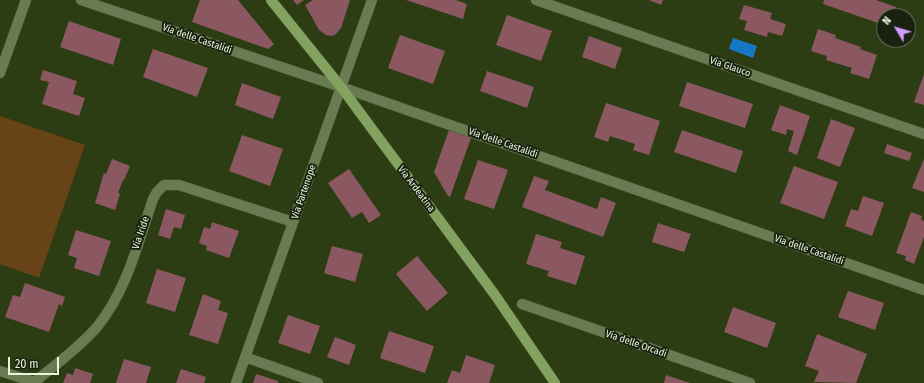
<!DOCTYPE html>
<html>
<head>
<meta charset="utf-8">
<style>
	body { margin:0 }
	#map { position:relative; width:924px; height:383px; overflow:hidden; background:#2c3d13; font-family:"Fira Sans Condensed",sans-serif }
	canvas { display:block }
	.north { position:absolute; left:876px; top:8px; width:40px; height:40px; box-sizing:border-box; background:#19210f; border:1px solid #6c7661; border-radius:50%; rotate:308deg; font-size:11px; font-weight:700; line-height:16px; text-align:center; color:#e9f5dd }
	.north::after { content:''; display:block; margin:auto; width:14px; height:18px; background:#d29dfd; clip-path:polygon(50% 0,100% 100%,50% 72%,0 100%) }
	.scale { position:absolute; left:8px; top:357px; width:51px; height:18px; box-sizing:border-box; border:2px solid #e9f5dd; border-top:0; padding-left:5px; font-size:12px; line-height:14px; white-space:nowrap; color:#e9f5dd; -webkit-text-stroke:3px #19210f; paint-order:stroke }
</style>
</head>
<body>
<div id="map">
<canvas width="924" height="383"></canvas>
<div class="north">N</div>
<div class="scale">20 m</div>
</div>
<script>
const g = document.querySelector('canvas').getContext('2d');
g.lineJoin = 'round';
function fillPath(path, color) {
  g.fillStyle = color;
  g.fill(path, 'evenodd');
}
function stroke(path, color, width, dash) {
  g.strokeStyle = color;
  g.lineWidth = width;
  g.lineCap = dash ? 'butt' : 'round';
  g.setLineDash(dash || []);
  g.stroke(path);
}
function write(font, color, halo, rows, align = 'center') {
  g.font = font + ' "Fira Sans Condensed",sans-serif';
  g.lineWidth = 4;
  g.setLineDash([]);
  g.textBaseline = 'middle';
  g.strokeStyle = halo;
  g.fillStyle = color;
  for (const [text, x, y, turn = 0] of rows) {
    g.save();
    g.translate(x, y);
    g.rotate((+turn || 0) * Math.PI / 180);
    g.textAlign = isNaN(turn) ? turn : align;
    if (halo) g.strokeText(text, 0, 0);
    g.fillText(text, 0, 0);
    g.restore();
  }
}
fillPath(new Path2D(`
	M0 116 85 145 39 278 0 264Z`), '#674317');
fillPath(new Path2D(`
	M733 38 757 46 753 58 729 49Z`), '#1678c4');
fillPath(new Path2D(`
	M200 0H238L274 44 268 49 192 22Z
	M293 0H304L297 5Z
	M313 0H350L341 28 335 35 331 36 326 35 319 30 305 5Z
	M406 0H456L467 4 463 19Z
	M649 0H663L661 5Z
	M824 0H876L896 7 893 16H884V25L823 4Z
	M744 5 772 13 770 19 786 24 782 36 768 32 767 37 744 30 747 21 739 19Z
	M507 15 552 31 541 61 496 45Z
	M69 21 121 39 113 65 60 47Z
	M818 29 836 35 835 38 861 47 860 49 877 55 869 79 850 73 852 68 826 60 827 56 811 51Z
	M400 35 445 51 433 84 388 68Z
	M589 36 622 48 615 69 582 57Z
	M153 49 208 68 197 97 143 77Z
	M43 70 77 81 73 94 85 98 79 116 42 104 49 82 40 80Z
	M487 71 534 87 527 108 480 91Z
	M924 74V105L914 102Z
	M687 82 753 104 745 128 679 106Z
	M242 83 281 97 273 119 235 105Z
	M606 103 660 121 649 155 633 150 635 144 610 136 608 142 594 137Z
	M780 105 810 116 797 155 788 151 794 131 787 129 786 135 771 130Z
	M831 119 855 128 840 167 817 158Z
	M449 130 471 138 450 197 448 196 434 172Z
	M682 130 743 151 736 173 674 152Z
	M242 135 283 149 270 186 229 171Z
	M887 144 912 153 909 161 884 153Z
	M112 159 130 166 124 180H123L118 193 120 194 115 210 95 203 104 173 106 174Z
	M924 159V192L912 188Z
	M478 160 508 170 494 209 464 199Z
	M794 166 838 182 824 219 780 203Z
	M349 169 381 215 369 223 362 212 352 218 328 183Z
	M534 176 549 181 545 190 597 209 601 197 616 203 603 237 522 207Z
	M863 196 884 203 872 236 845 226 851 209 858 211Z
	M166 209 185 215 181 229 174 227 170 239 158 235Z
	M911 212 922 216 921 220 924 221V237L914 264 905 260 906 256 896 253Z
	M212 222 239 231 229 258 206 250 207 246 199 243 204 227 210 229Z
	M658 223 691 234 684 252 652 242Z
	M76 230 111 241 99 276 74 268 77 258 68 255Z
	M536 234 562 242 560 248 585 256 576 285 547 276 549 271 526 264Z
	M332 246 363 254 355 282 324 273Z
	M417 256 448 293 427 311 396 274Z
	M157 269 186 278 175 312 146 303Z
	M25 283 65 297 62 306 59 304 49 332 5 317 13 295 20 297Z
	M848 291 884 303 875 330 838 317Z
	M203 294 221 301 218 310 228 313 218 344 189 335Z
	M733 307 776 323 767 348 724 332Z
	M288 315 320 326 310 354 278 343Z
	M389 331 434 346 425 373 380 358Z
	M817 334 867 354 856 383 814 382 819 371 805 366Z
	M335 337 356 345 349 365 327 357Z
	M466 355 495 365 489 383H447L452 370 460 373Z
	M124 359 151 367 146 383H116Z
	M75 368 93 374 90 383H63L67 373 73 375Z
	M181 369 206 377 204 383H176Z
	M256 374 278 381V383H253Z
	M666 375 690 383H664Z`), '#8b5861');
const minor = new Path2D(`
	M81 0 341 87 924 290
	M536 0 924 134
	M0 73 26 0
	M522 304 750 383
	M245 357 318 383
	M0 371 34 382
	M33 383C53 367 81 346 97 327 127 290 138 243 153 199L157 192 164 185H179L293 222
	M236 383 372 0`);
const secondary = new Path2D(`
	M271 0 341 87 495 295 555 383`);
stroke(minor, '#4a5a33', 11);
stroke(secondary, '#4a5a33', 11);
stroke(minor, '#687b52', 10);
stroke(secondary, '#83a15f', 10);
write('10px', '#e9f5dd', '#19210f', [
	["Via delle Castalidi",197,39,19],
	["Via Glauco",730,67,19],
	["Via delle Castalidi",503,143,19],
	["Via Ardeatina",416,189,53],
	["Via Partenope",304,192,-71],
	["Via Iride",141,233,-71],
	["Via delle Castalidi",809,250,19],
	["Via delle Orcadi",636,344,19]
]);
</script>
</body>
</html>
